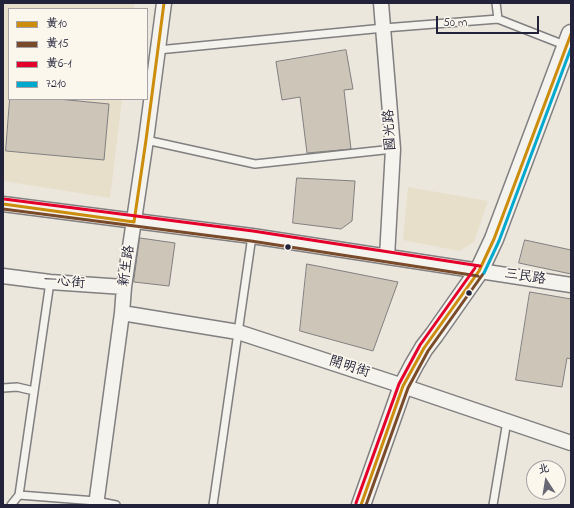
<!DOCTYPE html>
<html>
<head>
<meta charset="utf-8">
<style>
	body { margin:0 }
	#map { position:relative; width:574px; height:508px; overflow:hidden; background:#ebe7dd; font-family:"Indie Flower","LXGW WenKai TC",sans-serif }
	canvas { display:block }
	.frame { position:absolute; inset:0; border:4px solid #22223b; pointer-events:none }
	.legend { position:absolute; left:8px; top:8px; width:140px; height:92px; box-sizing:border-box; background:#fbf7ec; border:1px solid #a4a2a5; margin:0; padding:5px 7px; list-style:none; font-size:12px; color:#22223b }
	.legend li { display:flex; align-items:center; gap:8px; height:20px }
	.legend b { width:20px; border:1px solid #a4a2a5 }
	.north { position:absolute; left:526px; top:460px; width:40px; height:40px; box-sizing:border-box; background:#fbf7ec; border:1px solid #a4a2a5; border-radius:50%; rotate:348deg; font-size:11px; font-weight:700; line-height:16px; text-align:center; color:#22223b }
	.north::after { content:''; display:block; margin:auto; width:14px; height:18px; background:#686774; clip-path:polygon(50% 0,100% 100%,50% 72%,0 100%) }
	.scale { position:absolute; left:436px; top:16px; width:103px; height:18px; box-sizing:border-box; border:2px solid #22223b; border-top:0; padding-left:5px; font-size:12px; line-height:14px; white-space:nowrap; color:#22223b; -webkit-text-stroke:3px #fbf7ec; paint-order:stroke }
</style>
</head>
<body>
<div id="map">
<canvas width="574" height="508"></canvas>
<div class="frame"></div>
<ul class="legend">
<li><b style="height:5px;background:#cc8c0c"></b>黃10</li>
<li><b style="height:5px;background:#7a4b2a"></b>黃15</li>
<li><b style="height:5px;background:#e4002b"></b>黃6-1</li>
<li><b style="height:5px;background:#00a9ce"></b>7210</li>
</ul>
<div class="north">北</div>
<div class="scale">50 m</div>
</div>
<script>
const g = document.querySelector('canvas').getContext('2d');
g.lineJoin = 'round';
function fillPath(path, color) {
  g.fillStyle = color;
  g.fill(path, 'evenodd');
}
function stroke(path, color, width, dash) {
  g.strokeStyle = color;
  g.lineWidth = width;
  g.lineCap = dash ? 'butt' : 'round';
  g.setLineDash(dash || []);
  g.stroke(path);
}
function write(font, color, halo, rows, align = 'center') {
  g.font = font + ' "Indie Flower","LXGW WenKai TC",sans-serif';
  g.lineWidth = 3.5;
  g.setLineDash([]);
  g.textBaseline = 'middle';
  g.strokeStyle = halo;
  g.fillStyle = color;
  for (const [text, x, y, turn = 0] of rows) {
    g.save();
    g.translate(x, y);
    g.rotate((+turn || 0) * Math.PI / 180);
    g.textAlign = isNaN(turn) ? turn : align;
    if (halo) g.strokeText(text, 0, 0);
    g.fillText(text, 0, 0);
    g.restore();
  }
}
fillPath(new Path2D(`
	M3 3H135L134 9H9V99H122L110 198 3 181Z
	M408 187 488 201 474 242 459 251 403 240Z`), '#e8dfcb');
const building = new Path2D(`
	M346 50 353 89 344 90 351 149 307 153 300 97 282 100 276 62Z
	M10 99H58L109 104 104 160 6 151Z
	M297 178 355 181 352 221 341 229 293 223Z
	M140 238 175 243 169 286 134 282Z
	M525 240 571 250V274L519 263Z
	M307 264 398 282 373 351 300 331Z
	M530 292 571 299V359L567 358 562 387 516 380Z`);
fillPath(building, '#ccc5b8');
stroke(building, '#817f80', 1);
const service = new Path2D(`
	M496 3 498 19
	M158 50 384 28 498 19 567 46
	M146 140 255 164 393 149
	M3 388 17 387 34 391
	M19 495 96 501 116 505
	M11 505 19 495 50 282
	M213 505 252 236
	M493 505 507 421`);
const minor = new Path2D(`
	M381 3 393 149 387 257
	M3 204 252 236 571 285
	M3 276 50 282 124 287
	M122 313 238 332 403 386 571 443
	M96 505 122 313 124 287 146 140 164 3`);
const tertiary = new Path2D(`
	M361 505 403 386 414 365 424 348 434 335 479 271 494 239 571 34`);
stroke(service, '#817f80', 10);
stroke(minor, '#817f80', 17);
stroke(tertiary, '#817f80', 21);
stroke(service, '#f4f3ee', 7);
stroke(minor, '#f4f3ee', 14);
stroke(tertiary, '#f4f3ee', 18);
stroke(new Path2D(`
	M3 204 134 222
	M134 222 146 140 164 3
	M361 505 403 386 424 348 479 271 494 239 571 34`), '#cc8c0c', 3);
stroke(new Path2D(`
	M3 209 251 241 478 276
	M366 505 408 388 428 351 483 274`), '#7a4b2a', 3);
stroke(new Path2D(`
	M4 199 253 231 480 266
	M356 503 399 384 420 345 475 268`), '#e4002b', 3);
stroke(new Path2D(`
	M484 273 499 241 571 48`), '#00a9ce', 3);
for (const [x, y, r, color] of [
	[288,247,3.5,"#22223b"],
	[469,293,3.5,"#22223b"]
]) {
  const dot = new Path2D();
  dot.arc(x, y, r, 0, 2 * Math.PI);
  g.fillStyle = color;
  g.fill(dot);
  stroke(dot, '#fbf7ec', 1.5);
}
write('14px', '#22223b', '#fbf7ec', [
	["國光路",391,130,-93],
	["新生路",128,266,-82],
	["三民路",525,278,8],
	["一心街",64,283,5],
	["開明街",349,368,18]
]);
</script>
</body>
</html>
